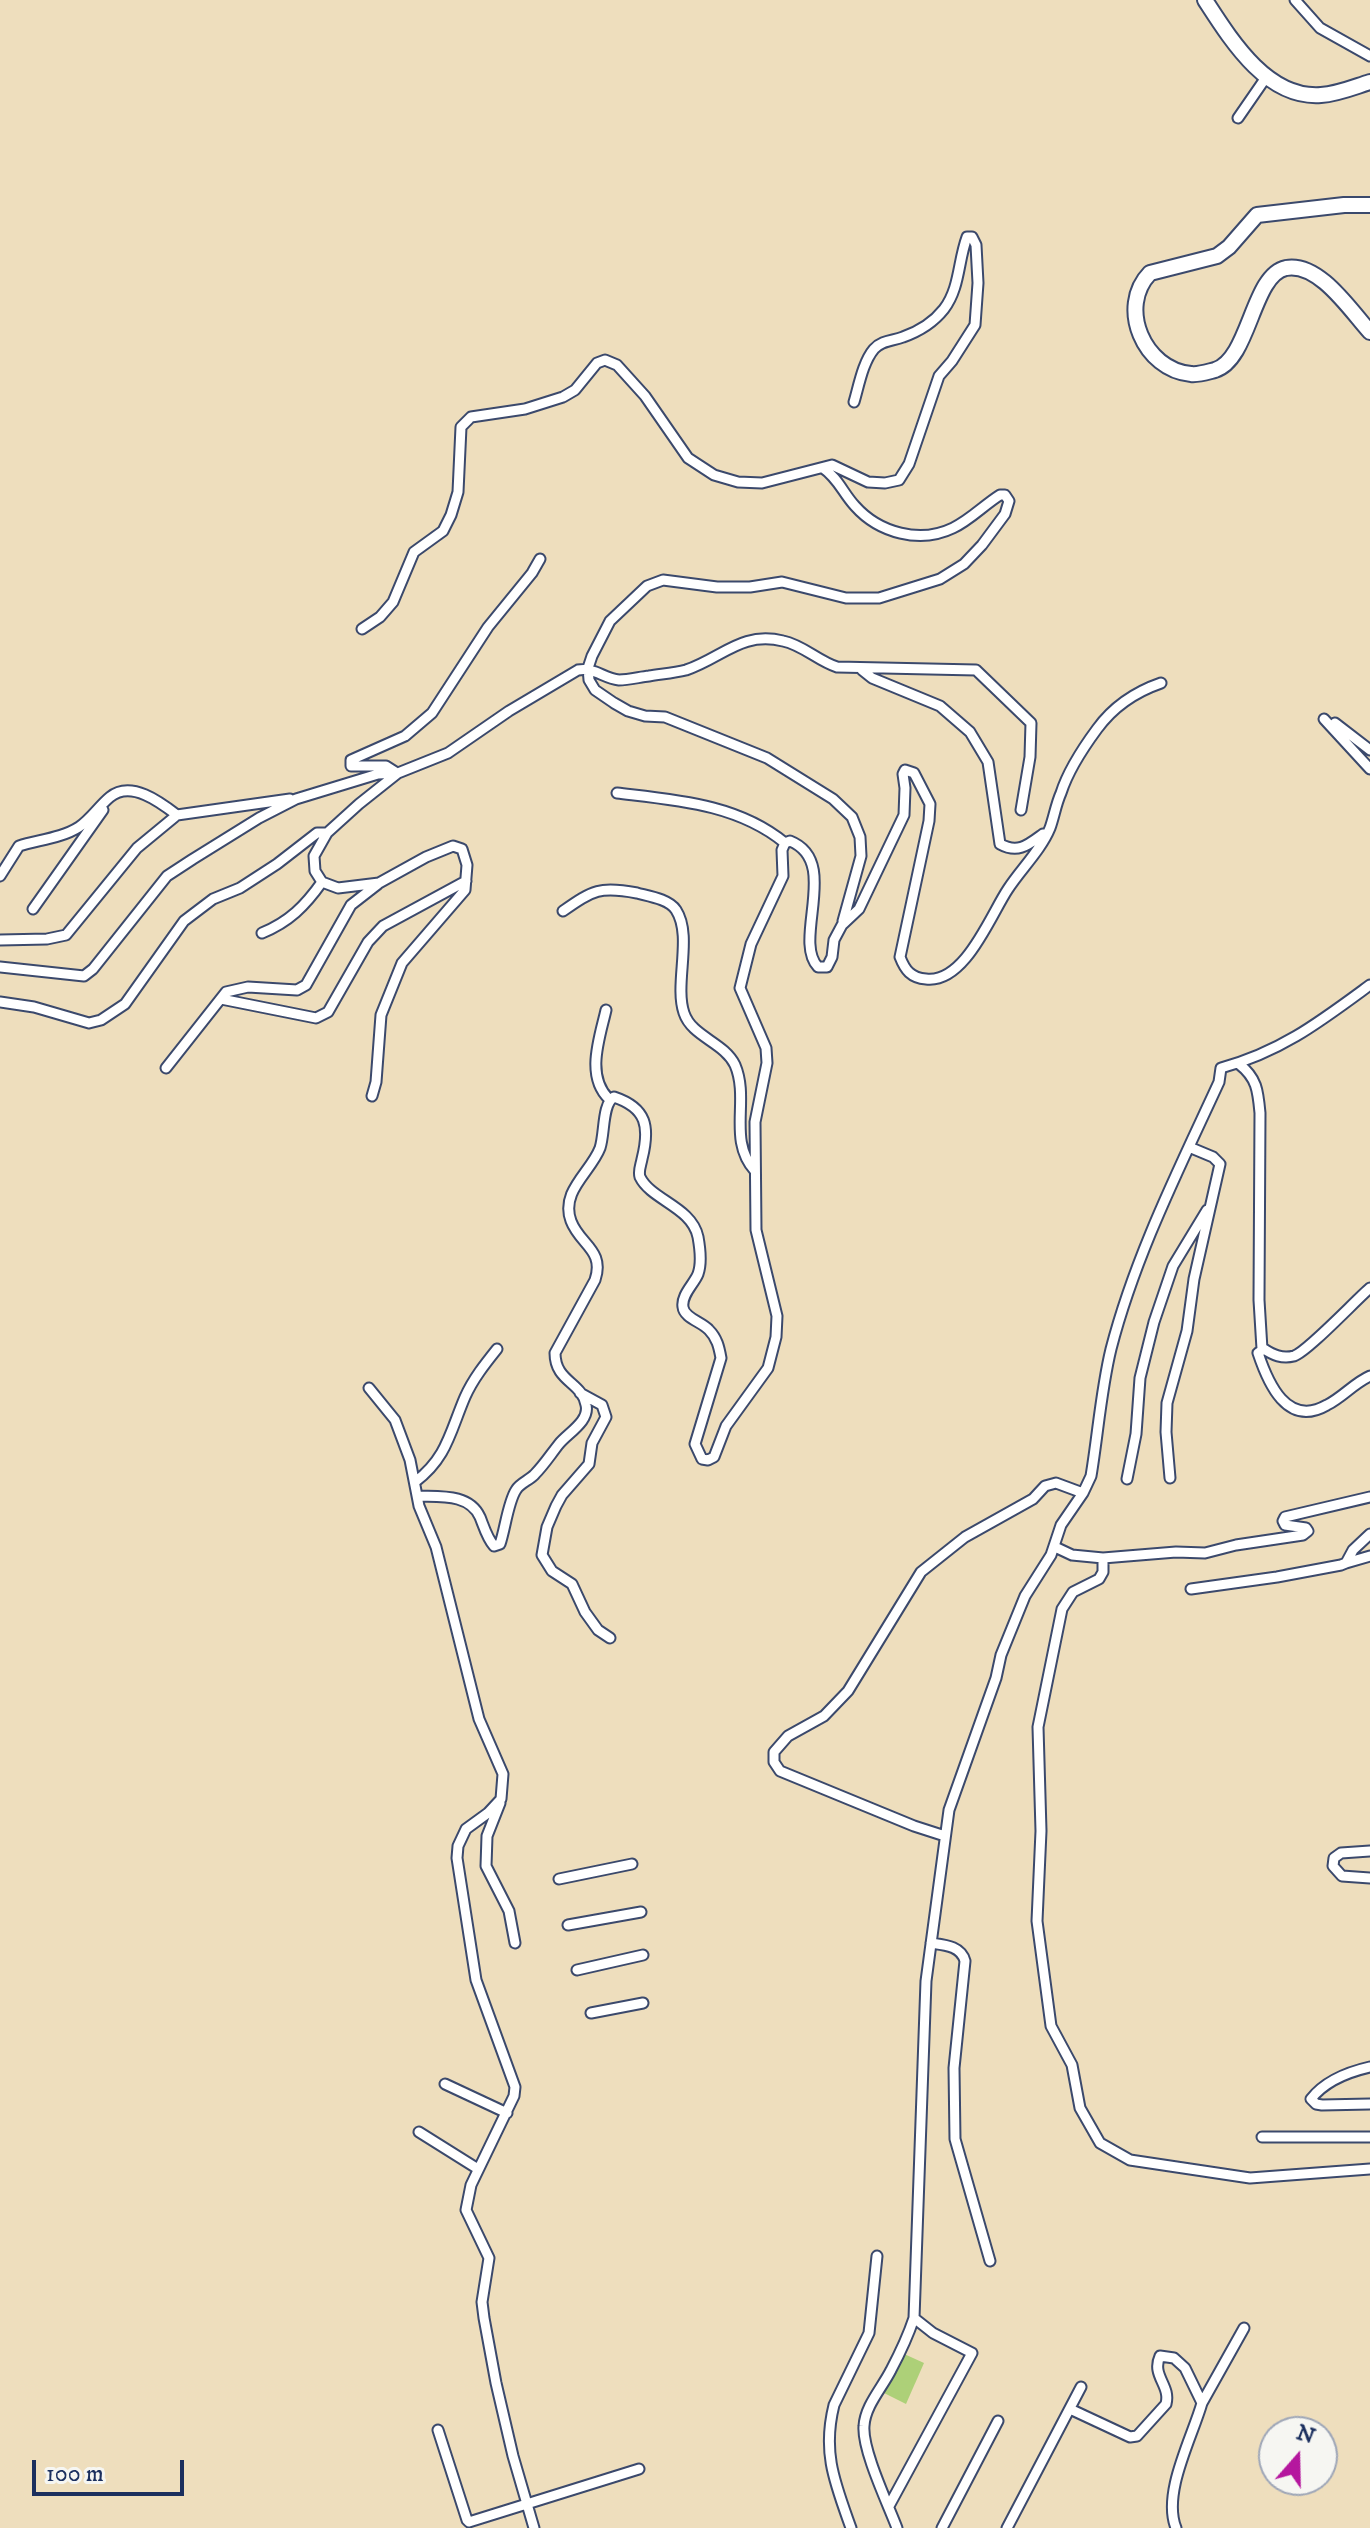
<!DOCTYPE html>
<html>
<head>
<meta charset="utf-8">
<style>
	body { margin:0 }
	#map { position:relative; width:1370px; height:2528px; overflow:hidden; background:#eedebd; font-family:"IM FELL DW Pica",serif }
	canvas { display:block }
	.north { position:absolute; left:1258px; top:2416px; width:80px; height:80px; box-sizing:border-box; background:#f6f6f2; border:2px solid #9ea6b7; border-radius:50%; rotate:20deg; font-size:22px; font-weight:700; line-height:32px; text-align:center; color:#1b2f5e }
	.north::after { content:''; display:block; margin:auto; width:28px; height:36px; background:#b5179e; clip-path:polygon(50% 0,100% 100%,50% 72%,0 100%) }
	.scale { position:absolute; left:32px; top:2460px; width:152px; height:36px; box-sizing:border-box; border:4px solid #1b2f5e; border-top:0; padding-left:10px; font-size:24px; line-height:28px; white-space:nowrap; color:#1b2f5e; -webkit-text-stroke:6px #f6f6f2; paint-order:stroke }
</style>
</head>
<body>
<div id="map">
<canvas width="1370" height="2528"></canvas>
<div class="north">N</div>
<div class="scale">100 m</div>
</div>
<script>
const g = document.querySelector('canvas').getContext('2d');
g.lineJoin = 'round';
function fillPath(path, color) {
  g.fillStyle = color;
  g.fill(path, 'evenodd');
}
function stroke(path, color, width, dash) {
  g.strokeStyle = color;
  g.lineWidth = width;
  g.lineCap = dash ? 'butt' : 'round';
  g.setLineDash(dash || []);
  g.stroke(path);
}
fillPath(new Path2D(`
	M902 2353 924 2363 906 2404 884 2393Z`), '#add078');
const street = new Path2D(`
	M1295 0 1320 28 1370 56
	M1238 118 1267 76
	M823 468C838 478 843 493 855 506 879 533 920 544 953 528 970 520 984 505 1000 495H1005L1009 501 1005 514 982 545 964 564 940 579 879 598H846L782 582 750 587H717L663 580 647 586 610 621 592 656 588 668 589 680 595 690 614 703 628 711 645 716 665 717 767 758 833 799 852 817 860 837 861 856 843 921
	M362 629 380 617 393 602 414 552 443 531 451 515 458 492 461 427 471 417 525 409 563 397 575 390 597 363 605 360 617 365 645 396 688 458 714 475 738 482 762 483 832 465 868 482 885 483 899 480 909 464 939 376 952 361 975 325 978 283 976 245 972 237H967C958 261 960 288 944 309 933 323 920 331 903 337 893 341 882 340 874 349 863 362 859 385 854 402
	M862 670 872 678 940 706 970 732 988 762 1000 844C1018 854 1028 845 1043 834
	M1324 719 1370 769
	M1335 723 1370 750
	M397 773 386 766H351V760L405 736 432 713 488 627 532 573 540 559
	M617 793C676 800 738 804 785 843
	M0 876 19 846C38 840 62 838 79 827 91 819 99 806 110 797 131 780 160 802 177 815
	M33 909 103 810
	M563 911C593 890 600 886 637 893 648 896 669 899 676 910 693 936 674 984 684 1013 692 1037 724 1042 735 1065 750 1100 727 1140 755 1171
	M262 933C289 922 305 906 322 882
	M0 940 47 939 66 935 137 848 177 815 290 799
	M0 967 84 976 93 969 167 876 193 859 259 818 296 799 378 774 398 773
	M221 999 316 1018 328 1012 368 942 383 926 466 881
	M0 1002 34 1007 89 1023 101 1020 125 1004 184 921 213 899 240 888 277 864 317 833H327
	M606 1010C600 1037 585 1076 609 1099
	M1239 1064C1257 1078 1258 1091 1260 1113L1259 1300 1262 1349
	M166 1068 226 992 248 987 297 990 306 985 351 905 378 884
	M372 1096 376 1082 381 1015 402 963 465 890 467 865 462 849 453 846 426 857 379 883 338 888 322 882 315 871 314 856 327 833 359 804 398 773 448 753 509 711 578 670C594 667 603 678 619 680 628 680 640 677 649 676 661 674 674 673 686 670 722 658 741 631 783 641 803 645 818 661 837 667L976 670 1031 723 1030 757 1021 810
	M1370 1288C1356 1300 1307 1352 1294 1356 1282 1359 1273 1355 1264 1349L1258 1353C1268 1383 1287 1428 1327 1405 1343 1397 1354 1383 1370 1376
	M369 1388 395 1420 410 1460 419 1506 436 1547 479 1719 503 1774 501 1799 488 1813 466 1829 458 1846 457 1858 476 1980 515 2087 514 2096 471 2185 466 2210 489 2258 482 2302 484 2318 496 2383 513 2456 534 2528
	M580 1393 602 1405 606 1417 592 1443 589 1464 562 1495 556 1506 547 1527 542 1555 552 1571 572 1584 585 1612 598 1630 610 1638
	M1170 1478 1166 1432 1167 1403 1187 1331 1194 1279 1220 1164 1213 1157 1189 1147
	M1127 1479 1136 1434 1140 1378 1154 1322 1173 1266 1207 1210
	M415 1482C447 1458 450 1432 465 1397 473 1379 485 1364 497 1349
	M417 1496C439 1497 469 1493 480 1517 484 1527 487 1538 494 1546L500 1544C505 1530 508 1502 516 1490 520 1483 530 1480 535 1474 544 1465 551 1454 559 1444 568 1433 590 1421 586 1405 582 1382 555 1382 555 1353L595 1280C605 1250 580 1245 571 1221 560 1191 591 1172 600 1148 605 1133 602 1104 614 1097 647 1108 650 1127 642 1159 641 1165 638 1171 640 1177 651 1200 692 1207 698 1237 700 1248 702 1263 698 1274 694 1284 681 1295 683 1307 684 1318 702 1322 709 1330 717 1338 719 1347 721 1358L695 1444 702 1459 708 1460 714 1457 726 1426 768 1368 776 1337 777 1316 756 1230 755 1122 767 1063 766 1048 740 988 751 944 783 876 782 850 785 843 790 841C841 861 792 940 818 967H827L832 957 834 940 842 925 859 909 904 815 905 788 903 774 905 770 914 773 930 804 929 821 900 957C905 970 911 978 926 979 965 984 991 914 1008 889 1021 869 1041 850 1050 828 1054 817 1056 804 1061 793 1068 771 1083 748 1097 729 1113 707 1135 692 1161 683
	M1055 1547 1072 1555 1103 1558 1176 1552 1205 1553 1236 1545 1303 1535 1308 1531 1306 1528 1285 1525 1283 1521 1285 1517 1370 1497
	M1103 1558V1572L1099 1579 1073 1592 1062 1609 1038 1727 1041 1831 1037 1921 1051 2026 1072 2065 1080 2108 1100 2143 1130 2160 1250 2178 1370 2169
	M1346 1563 1370 1556
	M1191 1589 1277 1577 1341 1565 1346 1563 1353 1550 1370 1534
	M500 1803 487 1836 486 1866 509 1911 515 1943
	M945 1836 914 1826 780 1771 774 1762V1752L788 1736 824 1716 848 1691 921 1572 965 1537 1033 1499 1045 1486 1056 1483 1083 1493
	M1370 1851 1341 1853 1334 1858 1333 1866 1342 1876 1370 1878
	M559 1879 632 1864
	M568 1925 641 1912
	M931 1943C945 1945 961 1946 965 1961L954 2068 955 2139 990 2261
	M577 1970 643 1955
	M591 2013 643 2003
	M1370 2067C1348 2072 1325 2081 1311 2099L1316 2104 1322 2105 1370 2104
	M445 2084 507 2113
	M419 2132 478 2169
	M1262 2137H1370
	M1202 2403 1244 2328
	M1070 2409 1130 2437 1137 2436 1166 2404C1171 2385 1151 2376 1160 2356L1174 2358 1185 2368 1202 2403C1192 2438 1162 2493 1176 2528
	M438 2430 467 2520 469 2522 639 2469
	M889 2506 972 2353 933 2333 914 2318
	M851 2528C835 2483 822 2453 834 2405L869 2333 877 2256
	M897 2528C888 2504 862 2450 864 2426 865 2406 882 2388 891 2370 900 2353 908 2336 914 2318L926 1981 949 1810 996 1678 1001 1655 1025 1596 1051 1555 1061 1525 1083 1493 1091 1476C1098 1434 1101 1390 1111 1349 1135 1256 1179 1169 1219 1082L1221 1068C1281 1052 1321 1021 1370 985
	M942 2528 998 2421
	M1007 2528 1081 2387`);
const primary = new Path2D(`
	M1205 0C1231 40 1267 99 1321 95 1338 94 1354 87 1370 82
	M1370 205H1344L1257 215 1229 247 1217 256 1150 273C1117 307 1144 370 1191 374 1198 375 1207 372 1215 370 1250 359 1252 275 1286 268 1319 262 1350 310 1370 332`);
stroke(street, '#3b496c', 13);
stroke(primary, '#3b496c', 18);
stroke(street, '#fff', 9);
stroke(primary, '#fff', 14);
</script>
</body>
</html>
